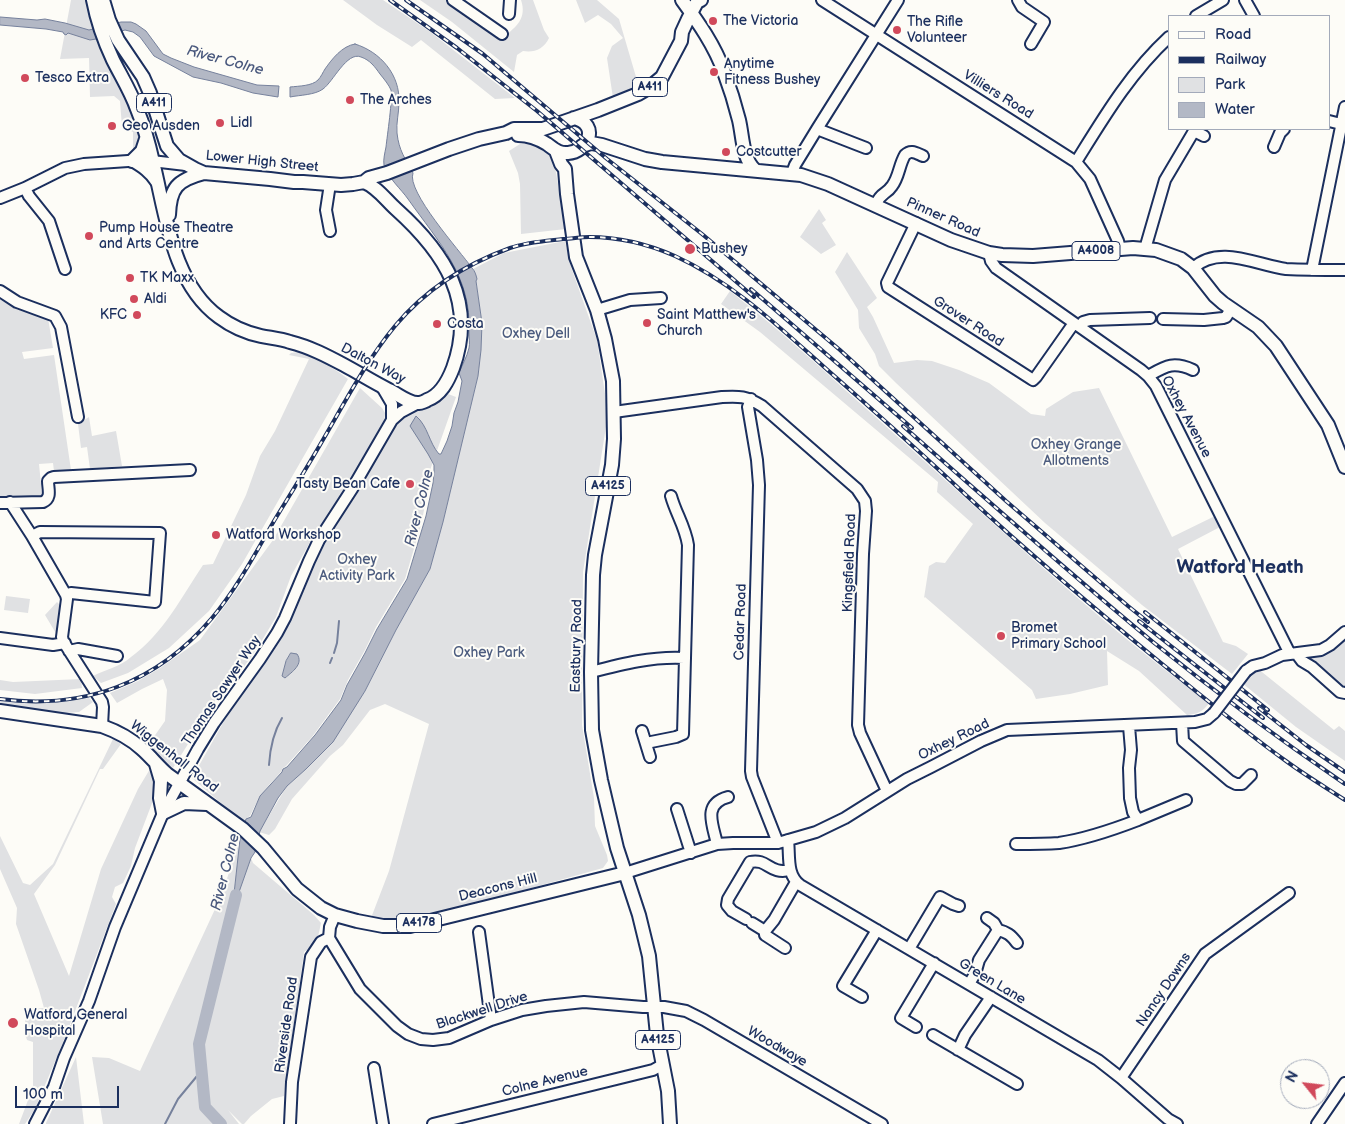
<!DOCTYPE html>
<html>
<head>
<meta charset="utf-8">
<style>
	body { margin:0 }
	#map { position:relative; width:1345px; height:1124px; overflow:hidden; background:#fdfcf7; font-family:"Balsamiq Sans",sans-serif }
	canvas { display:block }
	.legend { position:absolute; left:1168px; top:15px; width:162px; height:115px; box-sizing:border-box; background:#fdfcf7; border:1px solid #a3aaba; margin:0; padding:6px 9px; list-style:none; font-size:15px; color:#1b2f5e }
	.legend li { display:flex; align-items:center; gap:10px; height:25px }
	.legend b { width:25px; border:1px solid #a3aaba }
	.north { position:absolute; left:1280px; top:1059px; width:50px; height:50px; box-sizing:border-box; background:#fdfcf7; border:1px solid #a3aaba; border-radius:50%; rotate:299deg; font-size:14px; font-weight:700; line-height:20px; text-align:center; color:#1b2f5e }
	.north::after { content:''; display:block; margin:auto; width:18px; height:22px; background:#d1495b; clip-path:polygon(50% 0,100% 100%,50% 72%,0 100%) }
	.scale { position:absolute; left:15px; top:1086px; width:104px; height:22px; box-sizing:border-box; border:2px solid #1b2f5e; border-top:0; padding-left:6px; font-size:15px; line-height:18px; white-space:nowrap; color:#1b2f5e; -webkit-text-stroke:4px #fdfcf7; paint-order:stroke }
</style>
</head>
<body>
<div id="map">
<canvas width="1345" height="1124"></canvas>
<ul class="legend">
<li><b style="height:6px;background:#fdfcf7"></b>Road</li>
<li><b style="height:6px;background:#1b2f5e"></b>Railway</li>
<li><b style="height:14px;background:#e0e1e3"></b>Park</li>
<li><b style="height:14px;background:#b3b8c5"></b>Water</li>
</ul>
<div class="north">N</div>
<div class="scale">100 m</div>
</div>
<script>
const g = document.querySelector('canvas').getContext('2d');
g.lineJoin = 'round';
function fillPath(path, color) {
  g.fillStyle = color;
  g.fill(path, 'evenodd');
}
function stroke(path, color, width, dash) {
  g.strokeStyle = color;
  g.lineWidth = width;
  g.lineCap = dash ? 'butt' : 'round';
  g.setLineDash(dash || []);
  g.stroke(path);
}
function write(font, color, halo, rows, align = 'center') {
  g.font = font + ' "Balsamiq Sans",sans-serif';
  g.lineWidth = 4;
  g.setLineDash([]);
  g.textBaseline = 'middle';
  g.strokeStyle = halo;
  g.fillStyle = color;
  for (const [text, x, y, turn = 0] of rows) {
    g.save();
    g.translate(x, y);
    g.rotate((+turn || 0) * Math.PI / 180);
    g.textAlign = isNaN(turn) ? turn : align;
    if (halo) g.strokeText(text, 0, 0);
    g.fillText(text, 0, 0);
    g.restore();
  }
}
fillPath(new Path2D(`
	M71 0H89L94 28 97 40 126 94 142 142 133 154V132L122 127 120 101 114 96 90 97 89 58 60 59Z
	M343 0H383L429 31 515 98 495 99 421 40 412 47 377 25Z
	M420 0H447L463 12 504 37C517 26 527 18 521 0H533L544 30 549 38C544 49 534 53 523 51L517 55 514 72 452 22Z
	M576 0H597L619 19 639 87 613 98 607 58 612 46 623 38 611 24 598 15 585 23Z
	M532 143 542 147 553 156 566 229 521 234 520 184 518 173 509 151 520 144Z
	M819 209 826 220 822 223 836 245 821 254 800 237Z
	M565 241 571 267 597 340 608 414 583 572 582 725 594 798 595 826 607 855 608 861 603 868 434 915 398 924 371 918 389 871 429 724 385 704 370 710 343 745 330 756 292 799 275 829 269 835 259 832 287 786 306 769 364 693 396 630 430 569 443 522 478 376 481 350 482 323 476 281 477 279 473 269 504 253Z
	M847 252 877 298 867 307 873 317 894 363 917 360 932 361 959 370 989 383 1031 414 1045 416 1046 409 1073 392 1099 388 1172 537 1215 516 1220 527 1178 549 1223 642 1236 646 1248 654 1232 674 1142 605 1045 523 896 383 879 366 875 354 859 328 858 310 835 272Z
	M730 291C776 327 819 366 862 405 976 506 1086 613 1209 703 1203 712 1197 714 1187 715L1139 671 1107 651 1108 685 1070 694 1036 699 1032 690 925 597 924 598 929 566 936 562 945 563 973 524 937 492 938 482 760 332 721 304Z
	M0 299 16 309 48 318 53 348 22 352 24 359 54 355 71 470 54 471 53 463 39 464 43 504 0 506Z
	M298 352 313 356 340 373 348 379 242 564 209 611 169 648 128 673 101 683 93 676C105 670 121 666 131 657 163 634 181 598 203 565L213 564 246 495 260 456 275 431 309 359 289 355 291 353Z
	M360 388 382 408 385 413 384 424 344 491 313 537 291 576 276 617 258 647 238 675 218 696 173 768 146 748 165 721 167 690 163 679 142 689 117 703 110 693 138 681 160 668 200 640 273 540Z
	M443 392 456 397 428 476 427 495 421 525 405 579 376 627 365 650 348 680 340 699 312 737 286 766 283 768 281 772C267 787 259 796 250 816L247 818 244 823 192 778 232 707 253 674 309 566 393 425 408 411 424 409Z
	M89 417 92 436 116 431 122 466 90 469 87 447 81 448 78 424Z
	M6 596 30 599 28 613 4 610Z
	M57 602 60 605 57 635 45 615Z
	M1345 637V690L1308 660 1330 649Z
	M1257 668 1334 730 1339 726 1345 731V761L1296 727 1242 683 1249 673Z
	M81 679 82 688 35 694 0 690V680L13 682Z
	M89 698 93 702 79 712 54 714 48 711 47 713 0 707V700C30 704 59 702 89 698Z
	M113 739 121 744 103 769H100L55 865 34 894 69 976 101 869 138 789 150 769 155 774 157 790 135 848 131 866 123 883 115 887 112 897 116 904 64 1040 35 1109 25 1124H19L33 1087V1042L27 1040C24 1031 24 1018 29 1009L44 1008 39 990 16 924 17 908 0 869V836L23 883 30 885 53 864Z
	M238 845 239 852 232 909 251 858 253 863 314 915 321 923C318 937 318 944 304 952L284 1096 272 1099 251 1116 244 1124H242L228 1110 239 1124H103L92 1057 109 1058 140 1071 222 894Z
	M76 1057 84 1124H46V1123Z`), '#e0e1e3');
const water = new Path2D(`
	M0 17 37 20 45 19 65 23 89 30 121 22H131L136 24 146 31 163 54 171 58 194 67 257 85 279 86 278 97 253 93 221 83 193 77 154 56 140 37 133 32 125 30 96 39 90 40 68 33 66 35 64 34 63 32 46 29 0 25Z
	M355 44C381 52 400 75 399 102 399 113 396 123 397 133 399 151 405 158 413 173 406 191 460 251 472 268 475 271 476 275 477 279L476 281 482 323 481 350 478 376 443 522 430 569 396 630 365 691 333 742 306 769 287 786 278 798 260 831 255 852 251 858 232 912 240 839 246 819 251 817 260 796 282 772 283 769 287 767 315 735 341 700 347 685 365 653 377 629 407 579 426 516 433 483 434 473V465L428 454 410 426 416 416C428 426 429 443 439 454H441L447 441 452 426 454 413 458 402 462 381 459 373C462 365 467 357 469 348 470 344 469 338 469 333 472 276 439 243 408 199 401 189 388 178 384 165 383 160 385 152 386 147 387 137 393 97 391 90 389 85 384 79 380 74 375 67 370 60 361 57 347 51 333 82 323 89 315 95 300 95 290 97V87C299 86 312 86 318 80 321 77 323 72 325 69 332 59 342 46 355 44Z
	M291 653 297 654C304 664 292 672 285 678L282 676 286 661Z`);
fillPath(water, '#b3b8c5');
stroke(water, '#76819c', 1);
stroke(new Path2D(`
	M334 653 337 643 339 621
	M330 663 332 658
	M269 765C270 748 273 733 282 718
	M165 1124 178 1099 202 1070`), '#76819c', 2);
stroke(new Path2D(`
	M221 1124 205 1107 199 1044 236 895`), '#b3b8c5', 12);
const minor = new Path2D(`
	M453 0 502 34
	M822 0 1076 162 1090 179 1118 241 1120 249
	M1018 0 1022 7 1044 22 1031 44
	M1245 0 1254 16
	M509 14 510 0
	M1196 16 1223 0
	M1329 121 1341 124
	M817 129 866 148
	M1274 147 1280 133 1284 129
	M132 161C142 167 150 172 156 182
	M1076 162C1104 117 1130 73 1169 37
	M792 173 795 165 817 129 898 0
	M330 184 326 210 330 231
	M25 188 29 196 49 221 65 269
	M0 198 25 188 65 168 84 164 143 160 186 165
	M876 204C881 192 886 195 892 186 899 177 899 165 905 155 911 149 916 153 923 156
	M916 223 887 283 888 287 1030 378 1033 380 1036 377 1074 323
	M1145 249 1165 180 1194 131 1204 136
	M989 253 991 261 996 268 1141 370 1148 376 1156 386 1290 654
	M1193 268C1220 244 1256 265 1286 269 1306 270 1325 270 1345 270
	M1312 270 1345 107
	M0 291 17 302 55 316 61 327 78 417
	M597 310 630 300 661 298
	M1163 319 1204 320 1223 318 1226 317 1231 309
	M1080 327 1083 322 1090 320 1150 318
	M1148 376C1166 366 1173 361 1193 370
	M751 399 748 407 757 460 759 485 751 771 752 777 778 843
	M614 412 722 397C740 396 746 396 762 406L857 489 865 501 866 511 863 554 858 725 860 733 887 791
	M392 420 401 412 418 403
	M671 496C676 514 685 526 688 545L685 658
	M10 502 32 536 66 595 67 599 62 637 63 641 102 702 103 707 102 726
	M0 503 43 502C52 498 48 489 48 481L51 478 54 477 190 470
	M32 536 40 532 160 533 155 602 71 593 66 595
	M0 638 53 645 65 643
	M69 651 78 649 117 656
	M1297 653 1299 657 1302 661 1312 667 1340 692 1345 693
	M1246 671 1253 666 1265 663 1282 655 1321 650 1330 645 1345 632
	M591 672C622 664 653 656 685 658L683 734 676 737 646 743
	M1182 723 1183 741 1230 781 1236 784H1242L1251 775
	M1129 726 1131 750 1129 768 1130 798 1133 812 1138 820 1186 800
	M642 731 650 757
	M677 809 691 853
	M788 840C790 856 786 874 800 885L1098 1060 1121 1078 1168 1119 1177 1124
	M717 844C713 825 702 804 728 797
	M1016 844C1030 844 1045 844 1059 843 1086 839 1112 830 1138 820
	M625 873 717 844 733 843H778L816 832 845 818 907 779 931 767 981 741 1007 730 1195 722 1207 719 1214 713
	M335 915 330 927 329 938 360 989 397 1026 408 1034 421 1039 433 1040 449 1038 491 1020 522 1010 546 1006 584 1002 643 1007H664L686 1011 704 1020 882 1124
	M987 918 994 923 998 930C1007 932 1011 935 1017 943
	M746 919 732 911 727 905 728 899 750 862C768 858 769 875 790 870
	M752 923 765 931V935L785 948
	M765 931 774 920 796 882
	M479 932 491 1020
	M909 949 940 897 953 904 959 906
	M969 984 975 974 979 960 998 930
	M862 997 843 986 877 930
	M916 1027 901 1018 934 963
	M933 1035 1017 1084
	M958 1050 965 1035 991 997
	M374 1068 383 1124
	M1121 1078 1205 954 1289 893
	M35 1124 54 1087 64 1058 89 1001 115 927 163 813 198 749 214 723 260 659 277 633 285 618 309 561 319 540 352 489 392 420V404L382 387
	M290 1124 292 1082 311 957 321 942 329 938
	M433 1124 653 1070 662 1065
	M1317 1124 1345 1083`);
const major = new Path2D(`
	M93 0C97 21 104 41 113 60 121 76 131 92 137 109 144 126 149 144 153 162 166 214 172 283 219 317 231 326 247 333 261 336 271 338 281 339 290 342 310 347 327 356 344 365 359 373 373 382 389 390 398 394 409 404 419 403 421 403 426 401 427 400 441 395 448 381 453 368 477 302 445 253 396 209 386 200 377 187 364 182
	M103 0 109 20 118 40 143 77 150 93 167 146 179 160 195 169 204 173 270 179 294 182H303L341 185 353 184 364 182 369 178 387 173 449 149 479 139 506 133 514 129H543L598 110 638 94 650 87 662 77 681 41 682 32 688 19 697 2 701 0
	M682 0C698 22 715 46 724 72 730 88 735 104 739 120 743 137 742 158 755 170
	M518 135C528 135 539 139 547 144 554 149 559 154 568 153 587 152 601 125 574 118
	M582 146 591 143 602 145 645 159 662 162 801 175 828 184 951 240 989 253 1002 255 1033 256 1133 248 1156 250 1181 259 1193 268 1215 296 1223 303 1258 327 1276 346 1328 425 1345 467
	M556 151 561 164 565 169 567 194 576 257 597 310 605 339 613 381 614 439 612 465 595 555 593 575 591 672 592 730 601 780 617 848 639 915 649 956 657 1035 668 1091 670 1124
	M132 161 142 151 146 139
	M169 215C170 188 177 180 204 173
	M0 711 102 726C116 731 130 738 142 749 151 757 158 766 167 774L243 829 263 848 297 889 321 908 335 915 357 921 383 926H410L625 873
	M156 764 161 781 160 798 163 813 184 803 207 804`);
stroke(minor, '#1b2f5e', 14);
stroke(major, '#1b2f5e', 16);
stroke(minor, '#fdfcf7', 10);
stroke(major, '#fdfcf7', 12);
const rail = new Path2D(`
	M390 0 457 48 537 111 754 297
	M406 0 483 54 607 159 702 234 840 350 1006 501 1128 606 1148 622
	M751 289 912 428
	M903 426C986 499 1068 572 1153 642 1215 692 1279 739 1345 784
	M1145 612 1268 710
	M1139 621 1263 718
	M0 699C84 710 157 683 212 618 237 588 255 554 274 521 291 493 308 466 324 438 346 400 367 360 395 326 425 290 466 264 510 248 527 242 545 241 563 239 571 239 580 237 589 237 618 237 648 244 675 256 732 282 777 325 823 366 872 409 920 452 967 496 1030 554 1095 609 1161 663 1202 696 1244 731 1286 761 1305 775 1325 787 1345 800
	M1259 708 1306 745 1345 772`);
stroke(rail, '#1b2f5e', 4);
stroke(rail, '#fdfcf7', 2, [5.5]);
const minorBridge = new Path2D(`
	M1214 713 1246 671`);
stroke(minorBridge, '#1b2f5e', 14, []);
stroke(minorBridge, '#fdfcf7', 10);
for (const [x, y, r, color] of [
	[713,21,5,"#d1495b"],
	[897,30,5,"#d1495b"],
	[714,72,5,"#d1495b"],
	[25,78,5,"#d1495b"],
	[350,100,5,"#d1495b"],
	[220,123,5,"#d1495b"],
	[112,126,5,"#d1495b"],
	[726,152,5,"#d1495b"],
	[89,236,5,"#d1495b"],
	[690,249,6,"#d1495b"],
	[130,278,5,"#d1495b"],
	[134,299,5,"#d1495b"],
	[137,315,5,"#d1495b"],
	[647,323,5,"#d1495b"],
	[437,324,5,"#d1495b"],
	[410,484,5,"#d1495b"],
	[216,535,5,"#d1495b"],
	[1001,636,5,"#d1495b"],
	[13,1023,6,"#d1495b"]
]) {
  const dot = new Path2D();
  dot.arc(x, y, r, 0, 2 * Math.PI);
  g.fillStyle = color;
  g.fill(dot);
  stroke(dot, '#fdfcf7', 2);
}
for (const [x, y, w] of [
	[650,87,35],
	[154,103,35],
	[1096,251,48],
	[608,486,45],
	[419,923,45],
	[658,1040,45]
]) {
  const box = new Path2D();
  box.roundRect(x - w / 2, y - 9.5, w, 19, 4);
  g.fillStyle = '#fdfcf7';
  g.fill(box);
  stroke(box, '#1b2f5e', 1);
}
write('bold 12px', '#1b2f5e', null, [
	["A411",650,87],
	["A411",154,103],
	["A4008",1096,251],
	["A4125",608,486],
	["A4178",419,923],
	["A4125",658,1040]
]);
write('14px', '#1b2f5e', '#fdfcf7', [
	["The Victoria",723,21],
	["The Rifle",907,22],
	["Volunteer",907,38],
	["Anytime",724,64],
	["Fitness Bushey",724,80],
	["Tesco Extra",35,78],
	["The Arches",360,100],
	["Lidl",230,123],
	["Geo Ausden",122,126],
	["Costcutter",736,152],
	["Pump House Theatre",99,228],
	["and Arts Centre",99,244],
	["Bushey",701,249],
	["TK Maxx",140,278],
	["Aldi",144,299],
	["KFC",127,315,"right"],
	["Saint Matthew's",657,315],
	["Church",657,331],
	["Costa",447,324],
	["Tasty Bean Cafe",400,484,"right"],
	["Watford Workshop",226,535],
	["Bromet",1011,628],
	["Primary School",1011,644],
	["Watford General",24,1015],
	["Hospital",24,1031]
], 'left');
write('14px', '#1b2f5e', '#fdfcf7', [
	["Villiers Road",998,95,32],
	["Lower High Street",262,162,6],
	["Pinner Road",943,218,24],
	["Grover Road",968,322,33],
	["Dalton Way",373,364,28],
	["Oxhey Avenue",1186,417,62],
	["Kingsfield Road",850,563,-88],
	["Cedar Road",741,622,-88],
	["Eastbury Road",577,646,-89],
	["Thomas Sawyer Way",222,691,-56],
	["Oxhey Road",954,740,-26],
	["Wiggenhall Road",174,757,38],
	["Deacons Hill",498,888,-14],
	["Green Lane",992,982,31],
	["Nancy Downs",1164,990,-56],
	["Blackwell Drive",482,1011,-18],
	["Riverside Road",287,1025,-82],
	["Woodwaye",777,1047,30],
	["Colne Avenue",545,1082,-14]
]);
write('14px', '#4c5c7f', '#fdfcf7', [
	["Oxhey Dell",536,334],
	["Oxhey Grange",1076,445],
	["Allotments",1076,461],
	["Oxhey",357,560],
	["Activity Park",357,576],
	["Oxhey Park",489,653]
]);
write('italic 15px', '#49587d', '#fdfcf7', [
	["River Colne",225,61,15],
	["River Colne",420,508,-76],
	["River Colne",226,872,-76]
]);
write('bold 19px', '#1b2f5e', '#fdfcf7', [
	["Watford Heath",1240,568]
]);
</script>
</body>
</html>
